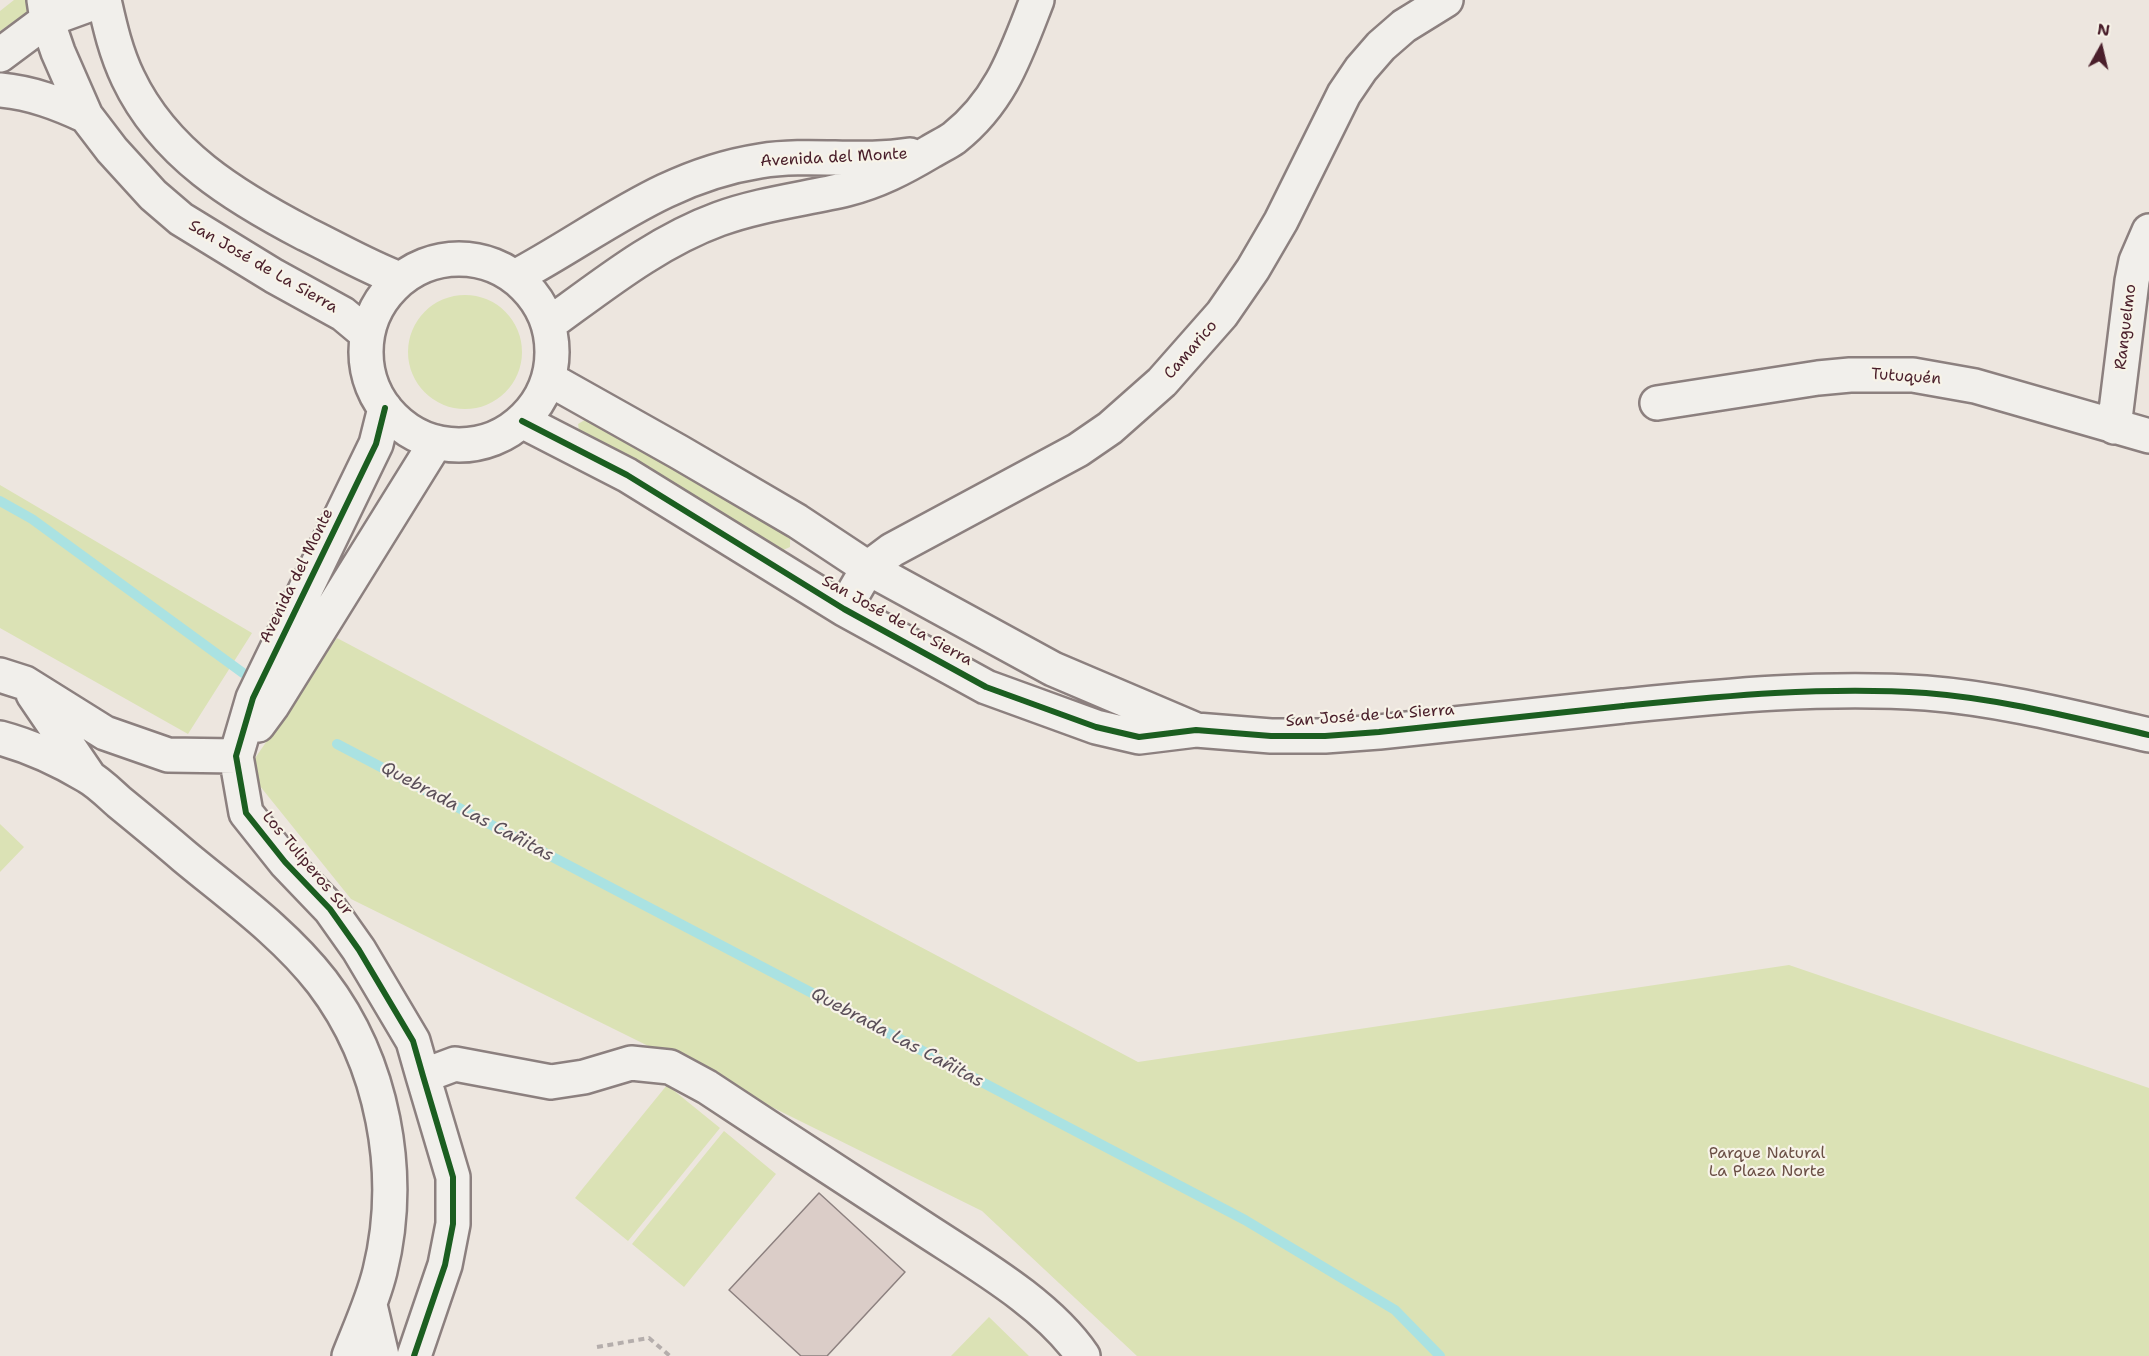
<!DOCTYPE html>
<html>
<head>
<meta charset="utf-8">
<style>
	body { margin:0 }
	#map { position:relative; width:2149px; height:1356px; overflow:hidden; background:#ede6df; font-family:"Shantell Sans",sans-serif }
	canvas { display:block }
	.north { position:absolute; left:2071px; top:18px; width:60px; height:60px; -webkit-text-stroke:4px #f7f3e8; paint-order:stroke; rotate:8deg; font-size:16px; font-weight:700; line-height:24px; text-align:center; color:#4a1f2b }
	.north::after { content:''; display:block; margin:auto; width:21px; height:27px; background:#4a1f2b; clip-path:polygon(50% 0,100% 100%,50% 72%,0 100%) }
</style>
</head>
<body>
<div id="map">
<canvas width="2149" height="1356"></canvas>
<div class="north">N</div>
</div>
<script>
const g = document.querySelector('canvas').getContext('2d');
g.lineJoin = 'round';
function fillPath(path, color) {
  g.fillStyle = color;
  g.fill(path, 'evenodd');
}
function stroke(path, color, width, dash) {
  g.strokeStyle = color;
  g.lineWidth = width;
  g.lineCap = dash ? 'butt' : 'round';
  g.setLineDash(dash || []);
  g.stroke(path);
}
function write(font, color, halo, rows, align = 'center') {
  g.font = font + ' "Shantell Sans",sans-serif';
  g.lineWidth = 4.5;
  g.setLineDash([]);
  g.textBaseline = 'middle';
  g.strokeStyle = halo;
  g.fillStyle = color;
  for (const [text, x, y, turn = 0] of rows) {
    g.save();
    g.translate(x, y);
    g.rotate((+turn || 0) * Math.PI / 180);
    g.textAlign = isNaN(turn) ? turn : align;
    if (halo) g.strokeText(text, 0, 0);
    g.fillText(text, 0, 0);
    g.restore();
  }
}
fillPath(new Path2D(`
	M14 0H28L31 10 0 31V11Z
	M408 352a57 57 0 1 1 114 0a57 57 0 1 1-114 0Z
	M588 418 790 536V547L781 551 579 430 578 424Z
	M0 485 252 633 188 734 0 628Z
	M337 638 1138 1062 1789 965 2149 1088V1356H1137L982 1211 351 899 247 770Z
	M0 824 24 847 0 872Z
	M667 1085 720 1128 628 1241 575 1198Z
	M724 1131 776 1174 684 1287 632 1244Z
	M989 1317 1029 1356H951Z`), '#dbe2b5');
stroke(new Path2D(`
	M0 501 32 519 243 673
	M337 744 1245 1220 1395 1310 1440 1356`), '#aae2e2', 10);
const building = new Path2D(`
	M819 1193 905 1272 827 1356H801L729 1290Z`);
fillPath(building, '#dbcdc8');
stroke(building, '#8c807f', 1.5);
const minor = new Path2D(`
	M44 0 47 20 58 52 86 116 112 150 153 195 181 219 274 276 343 314 367 334
	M104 0C110 27 116 53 128 78 164 154 235 197 306 234 337 249 368 267 400 279
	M0 55 47 20 102 0
	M0 90C32 93 58 103 86 116
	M366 352a93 93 0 1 1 186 0a93 93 0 1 1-186 0Z
	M515 277C599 232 663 176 760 161 810 153 860 163 910 155
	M549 324C603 285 656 242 719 219 760 204 805 199 847 189 878 181 903 168 930 152 938 147 947 143 954 138 1001 101 1016 54 1037 0
	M549 379 679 452 797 521 868 568 1053 669 1194 729
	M1657 403 1818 378 1850 375H1913L1975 386 2149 436
	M385 408 376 444 253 698 236 756 246 813 285 862 330 909 359 950 413 1041 423 1076 453 1177V1224L445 1265 414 1356
	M522 421 627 475 844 609 986 687 1096 727 1139 737 1196 730 1271 736H1325L1379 732C1460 723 1542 715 1623 706 1724 696 1824 686 1926 693 2002 699 2075 718 2149 735
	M2114 427 2132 281 2136 261 2149 231
	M844 609 868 568 892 550 1078 450 1110 428 1162 382 1222 314 1253 269 1281 221 1344 94 1361 69 1381 46 1404 26 1446 0
	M0 675 25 683 105 733 168 755 236 756
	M33 694 88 775
	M258 725 272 706 436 442
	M0 738C30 746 60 760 87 776 98 782 109 793 119 802 141 820 163 838 185 857 232 896 284 933 322 982 383 1062 404 1173 380 1271 373 1300 360 1328 349 1356
	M423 1076 455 1064 551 1082 584 1077 631 1063 670 1067 707 1087C778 1134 849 1180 921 1227 974 1262 1047 1303 1083 1356
	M370 1305 382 1356`);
stroke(minor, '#8c807f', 38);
stroke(new Path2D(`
	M597 1347 649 1338 670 1356`), '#b5aeac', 4, [6, 4.5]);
stroke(minor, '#f1efeb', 33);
stroke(new Path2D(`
	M385 408 376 444 253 698 236 756 246 813 285 862 330 909 359 950 413 1041 423 1076 453 1177V1224L445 1265 414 1356
	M522 421 627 475 844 609 986 687 1096 727 1139 737 1196 730 1271 736H1325L1379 732C1460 723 1542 715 1623 706 1724 696 1824 686 1926 693 2002 699 2075 718 2149 735`), '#1b5e20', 6);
write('16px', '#4a1f2b', '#f7f3e8', [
	["Avenida del Monte",834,158,-3],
	["San José de La Sierra",263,267,30],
	["Ranguelmo",2126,327,-83],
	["Camarico",1191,350,-49],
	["Tutuquén",1906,377,4],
	["Avenida del Monte",297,576,-64],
	["San José de La Sierra",897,621,29],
	["San José de La Sierra",1370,716,-4],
	["Los Tuliperos Sur",307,864,50]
]);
write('16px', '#6a4f45', '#f7f3e8', [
	["Parque Natural",1767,1154],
	["La Plaza Norte",1767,1172]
]);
write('italic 18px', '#5b4f59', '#f7f3e8', [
	["Quebrada Las Cañitas",467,812,28],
	["Quebrada Las Cañitas",897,1038,28]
]);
</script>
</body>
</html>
